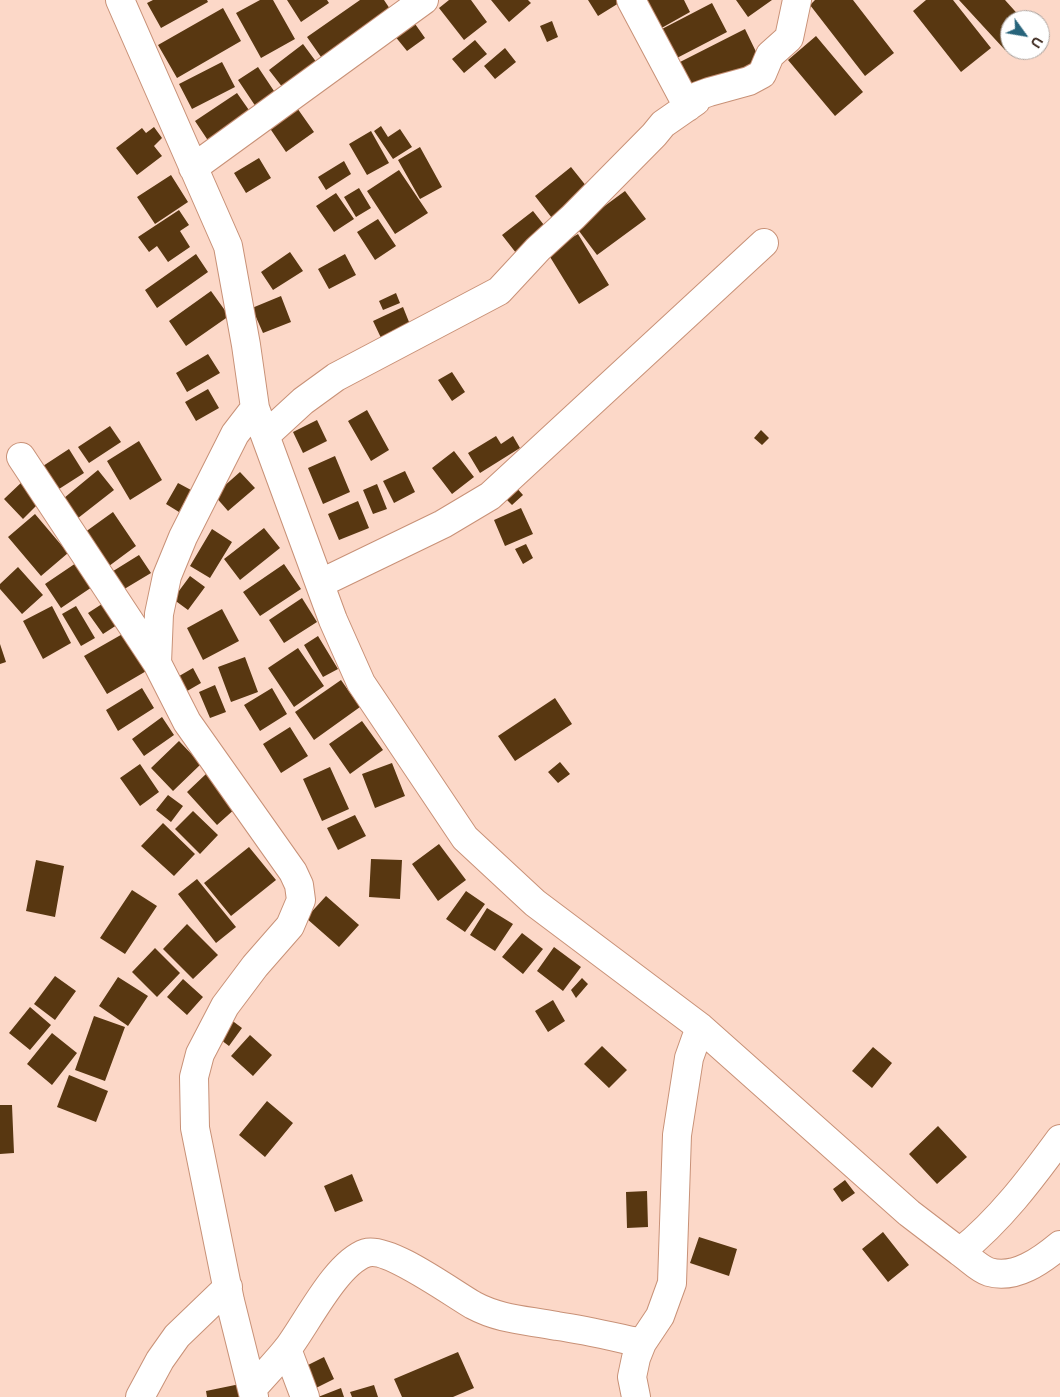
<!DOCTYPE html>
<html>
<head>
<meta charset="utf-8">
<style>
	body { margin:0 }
	#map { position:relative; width:1060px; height:1397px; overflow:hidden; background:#fcd8c8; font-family:Cabin,sans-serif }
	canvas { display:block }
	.north { position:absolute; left:1000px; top:10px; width:50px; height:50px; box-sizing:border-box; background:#fff; border:1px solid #ada5a0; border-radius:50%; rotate:122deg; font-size:14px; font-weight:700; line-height:20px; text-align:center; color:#321d12 }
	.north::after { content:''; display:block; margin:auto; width:18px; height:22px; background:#27647b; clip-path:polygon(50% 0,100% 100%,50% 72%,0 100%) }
</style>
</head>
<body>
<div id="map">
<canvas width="1060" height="1397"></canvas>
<div class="north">U</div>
</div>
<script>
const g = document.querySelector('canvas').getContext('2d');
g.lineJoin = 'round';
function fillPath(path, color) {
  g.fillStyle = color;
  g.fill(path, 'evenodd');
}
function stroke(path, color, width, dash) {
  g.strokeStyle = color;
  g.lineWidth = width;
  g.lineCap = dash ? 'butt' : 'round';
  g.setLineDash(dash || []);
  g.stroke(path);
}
fillPath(new Path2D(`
	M153 0H207L208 2 161 28 147 3Z
	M260 0H273L295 39 261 58 236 13Z
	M287 0H327L329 3 301 22Z
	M360 0H384L390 9 321 57 307 37Z
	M449 0H471L487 22 464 40 439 8Z
	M491 0H528L531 3 509 22Z
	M588 0H617L619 3 598 16Z
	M641 0H684L690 12 658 30Z
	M736 0H772L748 17Z
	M815 0H853L894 53 865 76 810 5Z
	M926 0H953L991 48 961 72 913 11Z
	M959 0H1005L1023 20H1010V45L1005 50Z
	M712 3 727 32 675 59 660 30Z
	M223 8 241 41 177 78 158 45Z
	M413 21 425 38 407 51 394 35Z
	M552 21 558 37 547 42 540 26Z
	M745 29 760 60 695 92 680 62Z
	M816 36 863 92 835 116 788 60Z
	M475 40 487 54 464 73 452 59Z
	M303 44 317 63 283 88 269 70Z
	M505 48 516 62 495 79 484 66Z
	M222 62 235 87 192 109 179 84Z
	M258 67 276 94 256 107 238 80Z
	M237 93 251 113 209 142 195 121Z
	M295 105 314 132 286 152 267 124Z
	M381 126 388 137 400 129 412 147 393 159 374 131Z
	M154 127 162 138 154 146 162 156 137 175 116 148 142 128 146 133Z
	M371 131 389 163 367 175 349 144Z
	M420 147 442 187 420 199 398 160Z
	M259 158 271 178 246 193 234 173Z
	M344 161 351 174 326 190 318 177Z
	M571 167 591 192 555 222 535 196Z
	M399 170 428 213 395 234 367 191Z
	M171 175 188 202 155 224 137 197Z
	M359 188 371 208 356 217 344 197Z
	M625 191 646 219 597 255 576 227Z
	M336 193 354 219 334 232 316 206Z
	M179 210 189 225 180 231 190 247 168 262 157 246 149 252 138 237Z
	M533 211 551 234 520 258 502 235Z
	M378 219 396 246 375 260 357 232Z
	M578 234 609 285 579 304 547 252Z
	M290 252 303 271 273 290 261 272Z
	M196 254 208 272 157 308 145 290Z
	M345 254 356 275 329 289 318 269Z
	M211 291 229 316 186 346 169 321Z
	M396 293 400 303 383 310 379 301Z
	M281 296 291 322 263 333 252 308Z
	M403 307 411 327 382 340 373 321Z
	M208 354 220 373 187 392 176 373Z
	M452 372 465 392 452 401 438 380Z
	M208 389 219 408 196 421 185 402Z
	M367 410 389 450 371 461 348 421Z
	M317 420 327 441 303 453 293 432Z
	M110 426 121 442 89 463 78 447Z
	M761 430 769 438 762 445 754 438Z
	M496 436 501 444 513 436 520 448 480 473 468 453Z
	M139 441 162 480 130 500 107 461Z
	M69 449 84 473 59 489 43 466Z
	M454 451 474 477 452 494 432 468Z
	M335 456 350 492 323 504 308 468Z
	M98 470 114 490 73 522 58 503Z
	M405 471 415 492 394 503 383 481Z
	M240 472 255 488 228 511 214 495Z
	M24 480 43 499 23 519 4 499Z
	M178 483 191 490 179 512 166 504Z
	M377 484 387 509 373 514 363 490Z
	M515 486 523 495 512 505 504 497Z
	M358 501 369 528 339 540 328 514Z
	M521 508 533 534 505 546 494 520Z
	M113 512 136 546 105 569 81 535Z
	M35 514 68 553 41 576 8 537Z
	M264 528 280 548 240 580 224 559Z
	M212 529 232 542 210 578 190 566Z
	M526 544 533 558 523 564 515 549Z
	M139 555 151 573 121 591 110 573Z
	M79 561 95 585 61 608 45 584Z
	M284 564 301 589 260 616 243 592Z
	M18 567 43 595 22 614 0 589V584Z
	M190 576 205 587 188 610 173 599Z
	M302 598 317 622 284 643 269 620Z
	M105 602 120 623 103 634 88 613Z
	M52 606 71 643 43 659 23 621Z
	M76 606 95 638 81 646 62 614Z
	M222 609 239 641 203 660 187 628Z
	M126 632 148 670 107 694 84 656Z
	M318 636 338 669 323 677 304 645Z
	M0 644 6 662 0 664Z
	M298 648 324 686 294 707 268 668Z
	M245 657 258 692 231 702 218 667Z
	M193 668 201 683 182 694 174 679Z
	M341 680 360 707 314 740 295 712Z
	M215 685 226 712 210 718 199 692Z
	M142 688 154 708 118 731 106 710Z
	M272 688 287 714 260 731 244 705Z
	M555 698 572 724 515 761 498 736Z
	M162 717 174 735 144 756 132 739Z
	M362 721 383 750 350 774 329 744Z
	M290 727 308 756 281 773 263 744Z
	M179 741 201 764 173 791 151 768Z
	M560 762 570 774 558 783 548 772Z
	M392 763 405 796 375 808 362 774Z
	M140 764 159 792 140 806 120 778Z
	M330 767 349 809 322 821 303 779Z
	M206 774 237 807 217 825 187 792Z
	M168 795 183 806 171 822 156 810Z
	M193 811 218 835 200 854 175 829Z
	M355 815 366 836 338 850 327 828Z
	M163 823 195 854 174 876 141 846Z
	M439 844 466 880 438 901 412 864Z
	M249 847 276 880 231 916 204 883Z
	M371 859 402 860 400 899 369 897Z
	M36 860 64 866 55 917 26 911Z
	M197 879 236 927 216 943 178 894Z
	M132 890 157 906 125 954 100 938Z
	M466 891 485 904 465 932 446 919Z
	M326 896 359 925 339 947 306 918Z
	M487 908 513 924 495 951 470 935Z
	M187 924 218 955 193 979 163 949Z
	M522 933 543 949 523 974 502 957Z
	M554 947 581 967 563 991 537 971Z
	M155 948 180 973 157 997 132 972Z
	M55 976 76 991 55 1020 34 1004Z
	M118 977 148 996 128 1026 99 1006Z
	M582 978 588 984 576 998 571 990Z
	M183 979 203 997 187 1015 167 997Z
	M553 1000 565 1021 548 1032 535 1011Z
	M30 1007 51 1025 30 1050 9 1033Z
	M94 1016 125 1027 105 1081 75 1070Z
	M230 1019 242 1028 229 1046 217 1037Z
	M52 1033 77 1053 52 1085 27 1064Z
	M250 1035 272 1055 253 1076 231 1056Z
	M602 1046 627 1070 609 1088 584 1064Z
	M873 1047 892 1063 872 1088 852 1071Z
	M69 1075 108 1091 96 1122 57 1107Z
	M267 1101 293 1123 265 1157 239 1135Z
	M0 1105H12L14 1153 0 1154Z
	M938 1126 967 1157 937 1184 909 1154Z
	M352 1174 363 1201 335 1212 324 1186Z
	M845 1180 855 1193 842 1202 833 1189Z
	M647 1191 648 1227 627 1228 626 1192Z
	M883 1232 909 1265 888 1282 862 1249Z
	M699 1237 737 1249 729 1276 690 1263Z
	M458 1352 474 1388 453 1397H402L394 1379Z
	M324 1357 334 1379 314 1389 304 1367Z
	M240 1384 242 1397H207L206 1391Z
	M374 1385 378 1397H352L350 1392Z
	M341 1388 344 1397H318Z`), '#583711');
const street = new Path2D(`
	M120 0 228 246 246 345 255 408 333 620 361 683 465 838 535 903 700 1027 909 1213 960 1252C1000 1220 1030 1180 1060 1139
	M631 0 688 107
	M193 168 424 0
	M266 435 303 401 336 377 499 291 538 249 573 217 654 135 663 124 696 101 698 96 709 92 749 81 762 74 770 55 789 38 797 0
	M21 457 157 663
	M321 583 443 524 490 496 764 243
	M960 1252C969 1258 979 1269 989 1272 1015 1280 1042 1260 1060 1245
	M287 1349 305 1397
	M253 1388C264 1375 277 1362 288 1348 307 1323 336 1263 366 1253 388 1246 452 1293 473 1305 501 1320 527 1320 557 1326 586 1330 614 1337 642 1343
	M140 1397 160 1360 177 1336 228 1287
	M254 1397 230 1301 195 1128 194 1077 200 1054 225 1006 255 966 290 926 301 900 299 885 293 872 187 722 157 663 159 614 167 576 183 537 235 434 255 408
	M636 1397 632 1377 636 1358 642 1343 660 1316 672 1283 677 1135 689 1058 700 1027`);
stroke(street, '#c89177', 30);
stroke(street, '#fff', 28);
</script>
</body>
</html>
